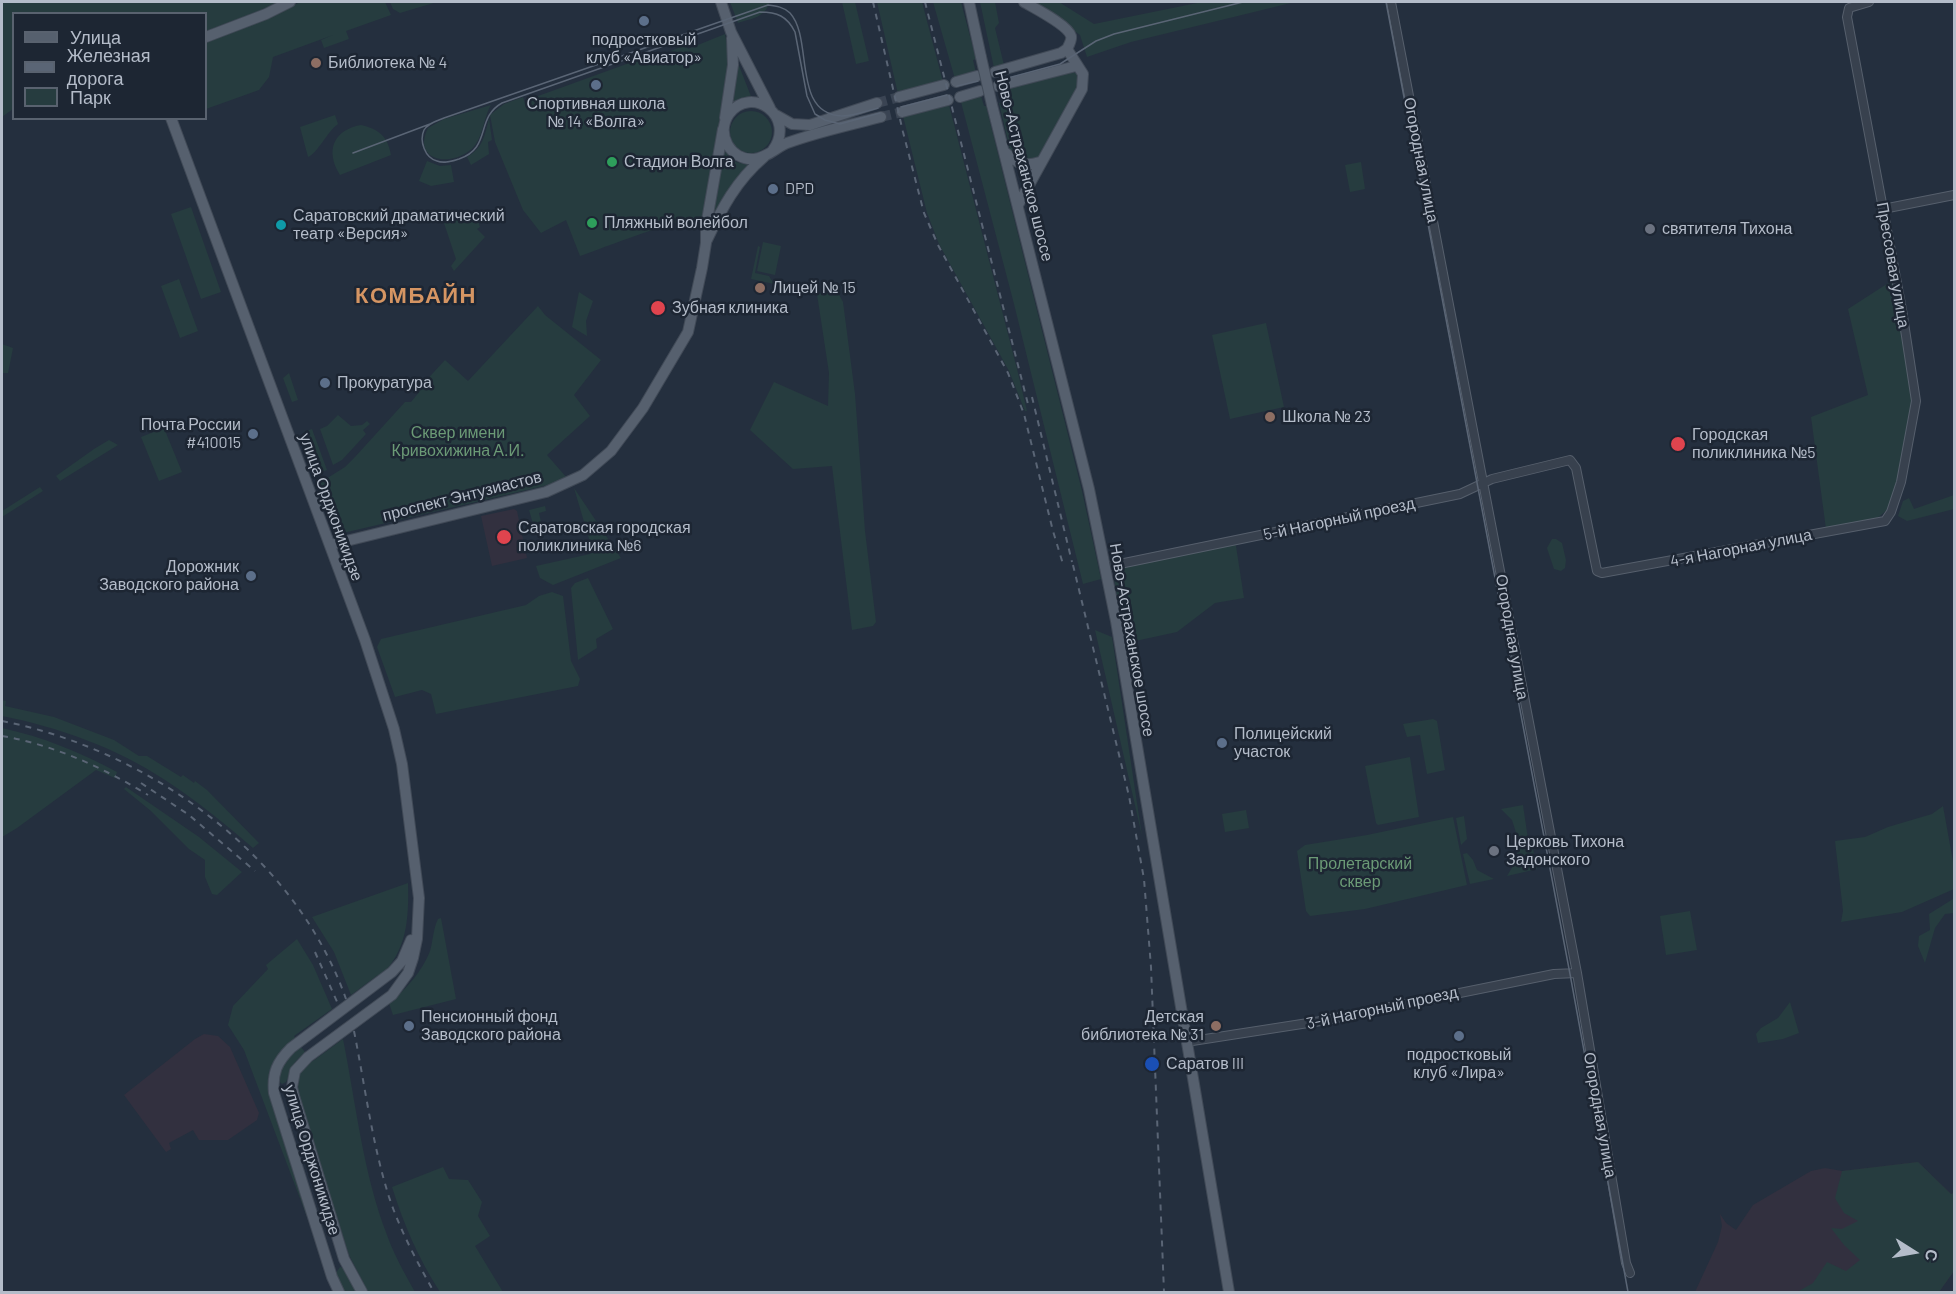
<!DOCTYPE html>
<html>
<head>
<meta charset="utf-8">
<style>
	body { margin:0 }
	#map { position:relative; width:1956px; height:1294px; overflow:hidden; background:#242f3e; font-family:Barlow,sans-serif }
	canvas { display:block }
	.frame { position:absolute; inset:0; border:3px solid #b4bcc9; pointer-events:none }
	.legend { position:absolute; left:12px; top:12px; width:195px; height:108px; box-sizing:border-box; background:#1d2633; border:2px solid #59626f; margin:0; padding:8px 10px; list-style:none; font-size:18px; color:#b4bcc9 }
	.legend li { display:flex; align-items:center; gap:12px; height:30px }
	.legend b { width:30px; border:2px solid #59626f }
	.north { position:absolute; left:1884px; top:1222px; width:60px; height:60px; -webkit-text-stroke:4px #1d2633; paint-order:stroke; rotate:101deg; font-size:16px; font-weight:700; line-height:24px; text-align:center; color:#b4bcc9 }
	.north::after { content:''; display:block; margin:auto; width:21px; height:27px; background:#b4bcc9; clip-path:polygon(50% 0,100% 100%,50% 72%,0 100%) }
</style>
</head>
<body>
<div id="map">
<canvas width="1956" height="1294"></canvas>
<div class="frame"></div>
<ul class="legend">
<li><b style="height:8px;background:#56606e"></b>Улица</li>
<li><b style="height:8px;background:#5a6575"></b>Железная дорога</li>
<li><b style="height:16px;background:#263c3f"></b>Парк</li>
</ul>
<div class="north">С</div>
</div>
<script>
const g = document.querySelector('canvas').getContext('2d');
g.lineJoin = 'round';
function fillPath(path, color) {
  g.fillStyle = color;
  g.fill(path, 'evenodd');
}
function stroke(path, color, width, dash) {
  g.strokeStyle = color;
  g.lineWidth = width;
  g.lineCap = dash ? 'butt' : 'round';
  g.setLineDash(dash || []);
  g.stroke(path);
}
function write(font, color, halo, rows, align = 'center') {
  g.font = font + ' Barlow,sans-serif';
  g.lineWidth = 5;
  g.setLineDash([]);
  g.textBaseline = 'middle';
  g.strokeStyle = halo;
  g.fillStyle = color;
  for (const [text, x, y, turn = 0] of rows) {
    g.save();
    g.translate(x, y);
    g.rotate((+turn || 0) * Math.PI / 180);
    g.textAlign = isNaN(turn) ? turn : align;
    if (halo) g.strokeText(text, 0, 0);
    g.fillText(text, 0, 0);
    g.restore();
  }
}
fillPath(new Path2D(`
	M514 509 517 511 527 558 492 566 481 516Z
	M204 1034 218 1036 230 1047 259 1113 257 1120 228 1140H199L193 1130 169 1143 171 1149 166 1152 124 1095 195 1039Z
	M1918 1162 1951 1194 1954 1193V1271L1939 1292H1695L1718 1242 1722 1226 1720 1214 1726 1223 1736 1230 1753 1205 1811 1171 1825 1168 1842 1171Z`), '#32303f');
fillPath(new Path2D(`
	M2 2H282L206 31V14H14L13 109 2 117Z
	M300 2H385L391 15 346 31 349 39 324 48 321 40 333 35 273 57 269 77 259 90 206 109V43L267 19Z
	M390 2H437L400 13 393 9Z
	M730 2H770C764 18 753 18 738 23Z
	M842 2H855L869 61 856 64Z
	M877 2H922L943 82 898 94Z
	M933 2H961L976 59 973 60 976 73 955 79Z
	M980 2H995L999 23 995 28 1004 65 994 68Z
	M1033 2H1059L1094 24 1202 2H1295L1131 42 1087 57 1080 35Z
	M725 34 728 50V78L703 219C679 217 606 247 580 256L566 220 541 233 523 210 495 142 490 115 504 104 523 97 526 107 529 106 527 100 657 53 658 56 686 45 688 49Z
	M738 63 752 99 731 106Z
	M1072 71 1077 74 1079 89 1038 160 1033 163 1011 154 999 103 1002 102 999 89Z
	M981 96 984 106H986L1082 491 1101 579 1083 584 1014 304 961 102Z
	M491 105C483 118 483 142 469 151 448 167 412 160 428 128L444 119Z
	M949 105 1017 369 1027 411H1025L1009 371 939 244 927 213 903 116Z
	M730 132a21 21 0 1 1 42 0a21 21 0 1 1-42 0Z
	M335 115 338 124C327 132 317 154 308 157L300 127Z
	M489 118 492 140 488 142 489 154 471 165 467 157C483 148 485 135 489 118Z
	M361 125C379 129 388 137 391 155L340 175C325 151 333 130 361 125Z
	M723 150 736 162 749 165 710 225Z
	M427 161 440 166 451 165 454 182 431 186 419 181Z
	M1361 162 1365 189 1350 192 1345 165Z
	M191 207 221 292 201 299 171 214Z
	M475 213 480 227 477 229 485 237 454 271 451 266 456 259 444 223Z
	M763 242 781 246 775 275 757 271Z
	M758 246 760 247 755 273 769 276 774 284 751 279Z
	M179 279 198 331 180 338 161 286Z
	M1893 280 1913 399 1898 483 1887 510 1875 520 1826 529 1811 417 1868 395 1848 309Z
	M834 291 838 293 843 302 855 394 865 531 876 622 873 626 852 630 832 466 793 469 750 430 774 382 828 406 829 373 817 294Z
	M579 292 593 301 586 321 587 336 572 327Z
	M538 306 545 315 601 360 574 395 590 416 547 455 567 478 544 486 343 533 334 530 318 489 321 482 345 467 355 457 405 402H411L420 391 421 386 445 360 468 381Z
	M1266 323 1284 407 1230 419 1212 335Z
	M2 344 13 348 8 373H2Z
	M289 373 298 400 292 402 283 378Z
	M338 415 351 426 362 425 367 421 370 424 363 430 366 434 342 460 333 465 320 429 327 426Z
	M164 428 182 472 159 481 141 437Z
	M312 429 327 470 318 473 303 432Z
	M109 440 118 445 60 481 56 476 94 449Z
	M40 487 43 491 2 517V511Z
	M574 488 621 558 553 585 540 578 536 566 590 554 592 549Z
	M1954 495V509L1907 521 1898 516 1903 501 1909 498 1914 509Z
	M545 506 546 511 539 513 541 522 533 524 529 510Z
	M1552 539H1556L1562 543 1566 560 1565 568 1561 571 1554 569 1547 548Z
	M1235 544 1236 546 1244 598 1215 603 1177 632 1126 643 1114 579 1118 568Z
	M588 578 613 629 596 639 597 648 578 660 571 588 575 583Z
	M552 592 563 596 571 661 580 679 578 686 436 714 431 694 422 690 395 697 377 647 381 639 526 605 539 596Z
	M1095 630 1112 637 1142 836Z
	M2 700 6 701 5 706 54 717 114 740 139 756H147L181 777 183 775 194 783 195 781 207 790 259 843 253 848C225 824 196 800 165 780 117 748 58 727 2 716Z
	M1433 719 1437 721 1445 770 1427 774 1420 735 1407 737 1403 724Z
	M2 728C43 737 80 752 117 772L115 778 96 770 17 828 2 837Z
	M1410 757 1419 817 1378 825 1376 823 1365 766Z
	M126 787 199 837 242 872 217 895 212 894 205 877V860L189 849 151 811 124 789Z
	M1523 805 1528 839 1521 840 1518 839 1512 820 1501 809Z
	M1943 806 1954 867V889L1902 912 1841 922 1843 911 1835 841 1865 837 1888 827 1932 814Z
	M1246 810 1249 828 1225 832 1222 814Z
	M1464 816 1467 839 1461 845 1456 818Z
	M1453 817 1467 885 1365 909 1310 916 1306 911 1297 851 1305 845 1367 835Z
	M1526 845 1533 849 1537 869 1507 876 1513 866 1519 847Z
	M1467 853 1473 860 1477 870 1494 879 1470 884 1463 854Z
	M408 883C409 920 407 950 380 977L378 975 351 995 334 952 312 917Z
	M1953 899 1954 913 1945 914 1935 928 1925 963 1918 946 1919 936 1930 930 1929 914Z
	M1690 911 1697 950 1666 955 1660 916Z
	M441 918 456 999 393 1015 389 1003C405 991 423 970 430 951 433 941 433 929 438 919Z
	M297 939 313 965 332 1009 294 1036 295 1038C275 1057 265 1066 269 1095L310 1225 244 1050 228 1025 233 1006 268 969 266 965Z
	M1790 1002 1799 1033 1783 1039 1758 1043 1756 1034 1761 1028 1778 1018Z
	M343 1039C356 1104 363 1173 387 1235 394 1255 405 1274 415 1292H368L349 1255 295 1087 298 1073 311 1060 313 1061Z
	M300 1046 305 1052 295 1062 286 1082 282 1084 277 1079 283 1062Z
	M1918 1162 1951 1194 1954 1193V1271L1939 1292H1797L1813 1283 1827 1262 1846 1271 1860 1260 1844 1245 1831 1228 1842 1229 1858 1221 1844 1213 1835 1198 1842 1171Z
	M443 1167 449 1179 468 1180 482 1202 478 1216 490 1236 475 1246 503 1292H440C418 1258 404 1225 392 1187Z
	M340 1267 344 1268 358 1292H343L336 1273Z`), '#263c3f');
stroke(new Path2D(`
	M877 103 899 97
	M881 117 902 112`), '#3a4453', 10, [10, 5]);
const minor = new Path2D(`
	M1391 2 1577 973 1626 1263 1630 1273
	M1883 209 1954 195
	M1105 567 1460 494 1492 479 1570 460 1576 468 1597 571 1602 573 1885 521 1891 512 1901 482 1916 401 1902 310 1847 17 1849 8 1869 2
	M1186 1042 1321 1021 1554 974 1577 973`);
const major = new Path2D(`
	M721 2 731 32 770 108
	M969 2 981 57
	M1024 2C1034 8 1068 25 1071 36 1072 40 1069 45 1067 49
	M206 37 266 14 290 2
	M995 72 1061 53 1067 49
	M956 82 977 76
	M998 86 1076 66
	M899 97 944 85
	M960 97 980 91
	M992 105 1089 489 1116 621 1229 1292
	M902 112 948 100
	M776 115 792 124 810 125 877 103
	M171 118 365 640 394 729 402 764 419 898 417 939 413 958 408 973 392 995 308 1057 295 1071 292 1087 294 1096 344 1259 362 1292
	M725 118 733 65 732 38
	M773 150C797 116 751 84 729 114 715 134 731 161 754 159 766 158 776 148 787 143 817 132 849 125 881 117
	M1006 153C1017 164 1025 167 1040 162
	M1018 205 1082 89 1083 74 1067 49
	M707 240C722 208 736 181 764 157
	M330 545 546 492 583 475 611 451 643 408 688 332 702 268 706 243V226L723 129
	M339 1292 332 1277 274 1093C272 1073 277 1062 291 1048L392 972 402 961 411 940`);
stroke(minor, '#565f6c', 10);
stroke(major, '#414a57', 12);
stroke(minor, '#38414e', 8);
stroke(major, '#56606e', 10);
stroke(new Path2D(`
	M1386 2 1570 974 1628 1292
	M997 81 1060 64 1096 41 1114 34 1243 2
	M957 86 978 81
	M901 107 947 95
	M878 108C867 111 854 116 842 116 791 114 814 39 790 13 784 7 776 6 768 5L444 118C437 121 428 123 424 130 419 141 425 158 437 161 444 164 452 161 459 159 492 148 475 118 502 103L760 12C777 12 787 16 795 32L807 96 815 114 825 120 840 124 880 113
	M353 153 430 124`), '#5a6575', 1.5);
stroke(new Path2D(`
	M873 2 903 132 924 213 938 245 1008 373 1024 414 1053 531 1063 564
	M925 2 1029 408
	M1032 397 1072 562
	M1073 565 1129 796 1144 879 1151 967 1164 1292
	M2 721C148 750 295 854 346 999
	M2 736C54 745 102 767 148 795
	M141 783 189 815 255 871
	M315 952 338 1004
	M354 1031C365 1086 372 1143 389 1197 400 1230 417 1262 434 1292`), '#5a6575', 2, [6, 6]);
const majorBridge = new Path2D(`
	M981 57 992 105`);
stroke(majorBridge, '#414a57', 12, []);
stroke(majorBridge, '#56606e', 10);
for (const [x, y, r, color] of [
	[644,21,6,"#5c6f8a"],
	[316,63,6,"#8d6e63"],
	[596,85,6,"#5c6f8a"],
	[612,162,6,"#2e9e5b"],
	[773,189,6,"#5c6f8a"],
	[592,223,6,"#2e9e5b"],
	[281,225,6,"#0f9aa8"],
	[1650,229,6,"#6b7280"],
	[760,288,6,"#8d6e63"],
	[658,308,8,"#e0444e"],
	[325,383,6,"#5c6f8a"],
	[1270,417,6,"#8d6e63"],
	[253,434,6,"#5c6f8a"],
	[1678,444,8,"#e0444e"],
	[504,537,8,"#e0444e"],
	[251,576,6,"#5c6f8a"],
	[1222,743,6,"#5c6f8a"],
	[1494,851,6,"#6b7280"],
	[409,1026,6,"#5c6f8a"],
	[1216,1026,6,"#8d6e63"],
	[1459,1036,6,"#5c6f8a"],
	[1152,1064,8,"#1a4fb4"]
]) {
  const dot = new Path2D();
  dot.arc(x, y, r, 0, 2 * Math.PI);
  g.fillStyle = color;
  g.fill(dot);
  stroke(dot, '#1d2633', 2);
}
write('16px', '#b4bcc9', '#1d2633', [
	["подростковый",644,40,"center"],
	["клуб «Авиатор»",644,58,"center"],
	["Библиотека № 4",328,63],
	["Спортивная школа",596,104,"center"],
	["№ 14 «Волга»",596,122,"center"],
	["Стадион Волга",624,162],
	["DPD",785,189],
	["Саратовский драматический",293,216],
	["театр «Версия»",293,234],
	["Пляжный волейбол",604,223],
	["святителя Тихона",1662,229],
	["Лицей № 15",772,288],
	["Зубная клиника",672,308],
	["Прокуратура",337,383],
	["Школа № 23",1282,417],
	["Почта России",241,425,"right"],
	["#410015",241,443,"right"],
	["Городская",1692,435],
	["поликлиника №5",1692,453],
	["Саратовская городская",518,528],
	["поликлиника №6",518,546],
	["Дорожник",239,567,"right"],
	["Заводского района",239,585,"right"],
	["Полицейский",1234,734],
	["участок",1234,752],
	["Церковь Тихона",1506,842],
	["Задонского",1506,860],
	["Пенсионный фонд",421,1017],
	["Заводского района",421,1035],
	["Детская",1204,1017,"right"],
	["библиотека № 31",1204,1035,"right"],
	["подростковый",1459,1055,"center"],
	["клуб «Лира»",1459,1073,"center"],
	["Саратов III",1166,1064]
], 'left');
write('16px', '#b4bcc9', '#1d2633', [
	["Огородная улица",1421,160,79],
	["Ново-Астраханское шоссе",1024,166,76],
	["Прессовая улица",1893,265,80],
	["проспект Энтузиастов",462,496,-14],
	["улица Орджоникидзе",331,507,70],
	["5-й Нагорный проезд",1339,519,-12],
	["4-я Нагорная улица",1741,548,-11],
	["Огородная улица",1512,637,80],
	["Ново-Астраханское шоссе",1132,640,80],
	["3-й Нагорный проезд",1382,1008,-12],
	["Огородная улица",1600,1115,80],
	["улица Орджоникидзе",312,1160,73]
]);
write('16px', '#6b9a76', '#1d2633', [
	["Сквер имени",458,433],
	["Кривохижина А.И.",458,451],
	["Пролетарский",1360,864],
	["сквер",1360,882]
]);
g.letterSpacing = '1.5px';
write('bold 22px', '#d59563', '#1d2633', [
	["КОМБАЙН",416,296]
]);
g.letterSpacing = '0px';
</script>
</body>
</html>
